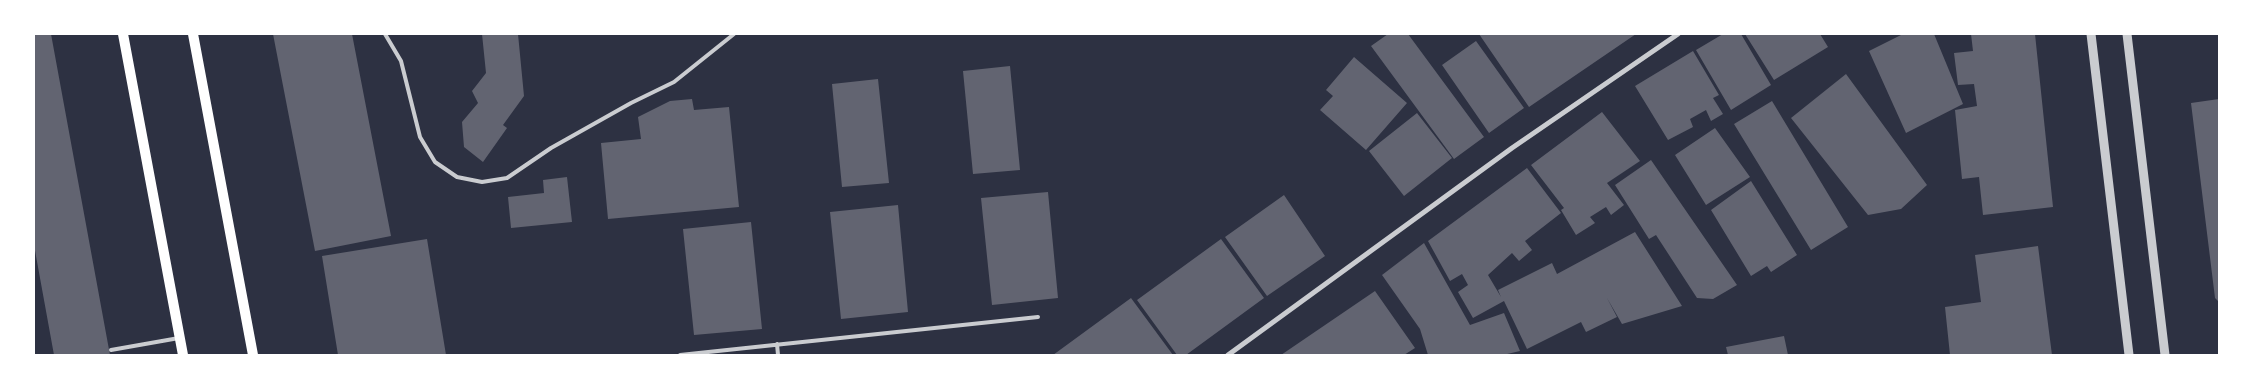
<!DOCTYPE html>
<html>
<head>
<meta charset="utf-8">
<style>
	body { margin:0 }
	#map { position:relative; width:2253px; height:389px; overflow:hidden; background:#2d3142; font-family:Rubik,sans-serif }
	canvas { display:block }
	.frame { position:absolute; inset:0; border:35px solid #fff; pointer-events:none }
</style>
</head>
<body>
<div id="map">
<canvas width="2253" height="389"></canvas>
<div class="frame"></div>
</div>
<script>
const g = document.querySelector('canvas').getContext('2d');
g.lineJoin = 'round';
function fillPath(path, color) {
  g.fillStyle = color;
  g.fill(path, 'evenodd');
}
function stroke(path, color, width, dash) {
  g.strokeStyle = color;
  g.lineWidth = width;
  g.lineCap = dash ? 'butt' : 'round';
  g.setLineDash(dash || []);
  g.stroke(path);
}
fillPath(new Path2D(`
	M34 34H51L110 355H54L34 245Z
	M273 34H352L391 236 315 251Z
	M482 34H518L524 96 503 125 507 128 483 162 464 147 462 122 478 103 472 91 486 73Z
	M1388 34H1408L1484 137 1454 159 1371 46Z
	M1479 34H1636L1529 107Z
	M1723 34H1741L1771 85 1731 110 1696 50Z
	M1745 34H1820L1828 47 1774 80Z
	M1903 34H1934L1963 104 1906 133 1869 51Z
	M1971 34H2035L2053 207 1983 215 1979 177 1962 179 1955 110 1977 106 1974 84 1958 85 1954 53 1973 51Z
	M1476 41 1524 108 1489 133 1442 65Z
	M1693 51 1719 95 1713 98 1723 114 1711 121 1706 110 1690 119 1693 127 1668 140 1635 86Z
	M1354 57 1407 103 1366 150 1320 110 1333 96 1326 90Z
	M1010 66 1020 170 973 174 963 71Z
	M1846 74 1927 185 1901 209 1868 215 1791 118Z
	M878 79 889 183 842 187 832 84Z
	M692 99 694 110 729 107 739 207 608 219 601 143 641 139 638 117 670 101Z
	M2219 99V302L2215 298 2191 103Z
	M1772 101 1848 227 1811 250 1734 124Z
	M1602 112 1640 161 1607 183 1624 205 1611 215 1606 207 1590 217 1595 223 1576 235 1561 210 1564 208 1531 165Z
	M1417 113 1452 158 1404 196 1369 151Z
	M1715 128 1750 177 1706 205 1675 155Z
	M1651 160 1737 285 1713 299 1697 298 1656 235 1649 239 1615 185Z
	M1527 168 1561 213 1525 241 1532 250 1519 261 1512 253 1488 275 1501 297 1498 290 1552 263 1557 274 1635 232 1682 306 1622 324 1607 298 1617 317 1586 332 1581 322 1527 349 1504 301 1473 318 1458 292 1468 285 1462 274 1450 281 1428 241Z
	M567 177 572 222 511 228 508 197 544 193 543 180Z
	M1751 181 1797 255 1771 272 1767 266 1751 276 1711 210Z
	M1048 192 1058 298 992 305 981 198Z
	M1284 195 1325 256 1267 296 1225 237Z
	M898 205 908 312 841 319 830 212Z
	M751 222 762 329 694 335 683 229Z
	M427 239 446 355H338L322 256Z
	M1221 239 1264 298 1186 355H1177L1137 300Z
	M1424 243 1470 325 1504 313 1520 351 1503 355H1428L1420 329 1382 275Z
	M2038 246 2052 355H1950L1945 307 1981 302 1975 255Z
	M1375 291 1415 348 1404 355H1281Z
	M1131 298 1173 355H1053Z
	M1784 336 1788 355H1728L1726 347Z`), '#626471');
stroke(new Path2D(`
	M385 34 401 61 420 137 435 162 457 177 482 182 507 178 551 148 631 103 674 82 734 34
	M777 344 778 355
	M111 350 179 338
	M680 355 1038 317`), '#caccd0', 4);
stroke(new Path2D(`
	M1228 355 1512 148 1678 34`), '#caccd0', 5);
stroke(new Path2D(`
	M2091 34 2129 355
	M2127 34 2165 355`), '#caccd0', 9);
stroke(new Path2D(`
	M123 34 183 355
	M193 34 253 355`), '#fff', 10);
</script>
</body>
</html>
